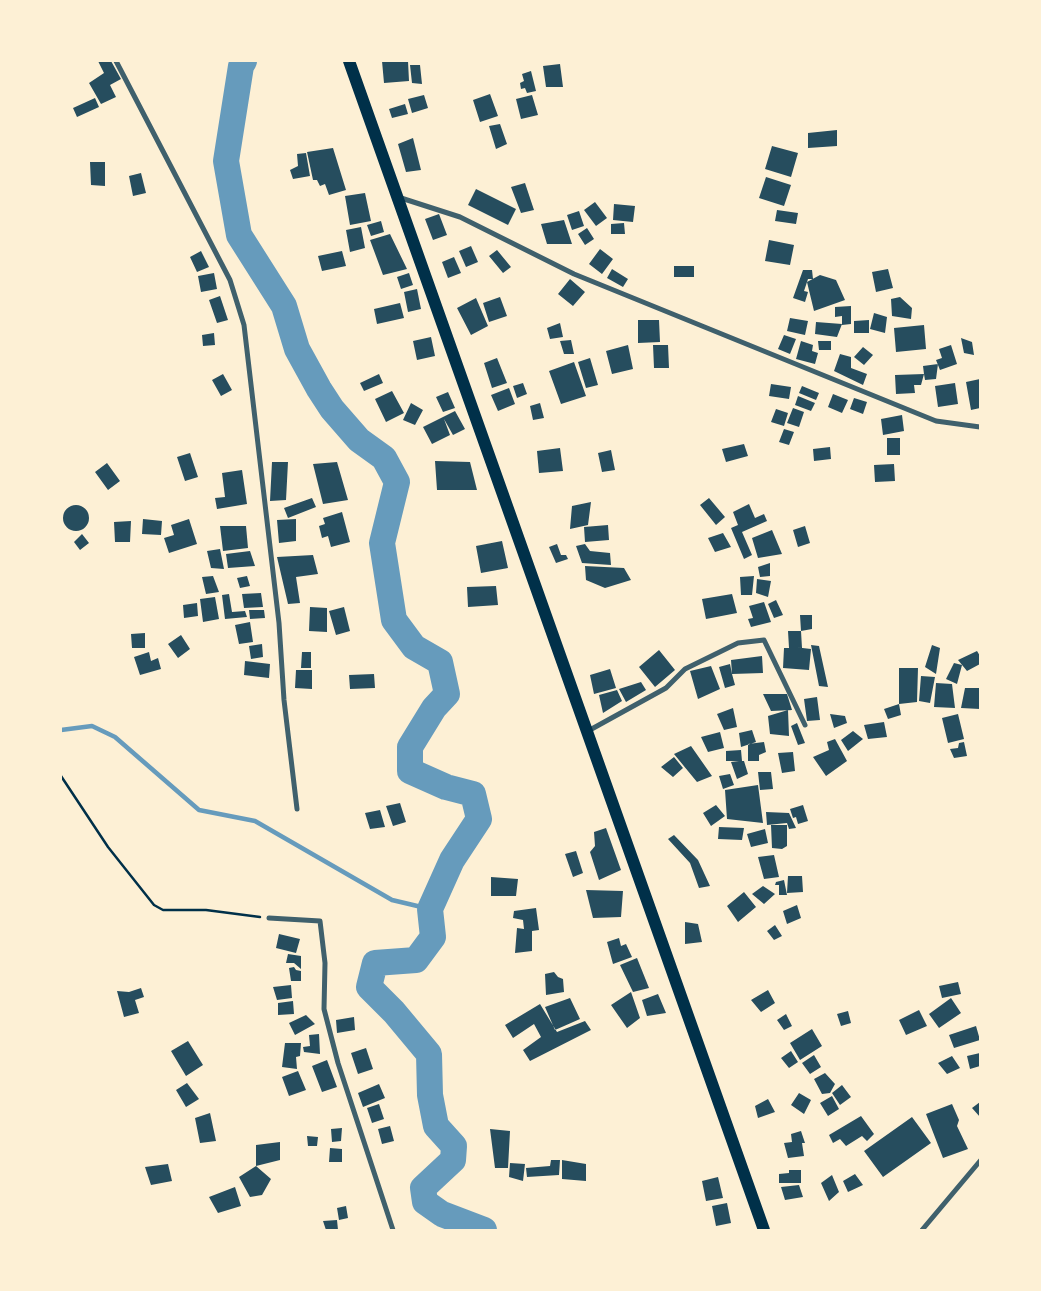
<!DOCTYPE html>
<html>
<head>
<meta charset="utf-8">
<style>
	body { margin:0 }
	#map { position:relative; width:1041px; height:1291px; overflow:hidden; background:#fdf0d5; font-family:Commissioner,sans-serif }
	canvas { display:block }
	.frame { position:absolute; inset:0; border:62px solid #fdf0d5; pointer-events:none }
</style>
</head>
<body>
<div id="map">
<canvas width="1041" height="1291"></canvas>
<div class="frame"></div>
</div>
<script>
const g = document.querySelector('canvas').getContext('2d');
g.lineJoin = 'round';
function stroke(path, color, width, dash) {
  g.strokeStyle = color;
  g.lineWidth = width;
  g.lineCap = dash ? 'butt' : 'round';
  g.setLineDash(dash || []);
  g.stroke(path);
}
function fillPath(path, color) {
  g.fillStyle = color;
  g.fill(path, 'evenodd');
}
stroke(new Path2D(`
	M61 730 92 726 115 737 199 810 255 821 392 900 430 909`), '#669bbc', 4.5);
stroke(new Path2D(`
	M244 61 241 66 226 161 239 235 284 306 297 349 319 389 332 409 359 440 384 458 397 482 382 543 394 620 414 647 440 662 447 694 434 708 410 747V771L446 787 473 794 479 819 452 860 430 909 433 937 416 960 375 963 369 987 394 1012 429 1054 430 1095 436 1126 454 1146 453 1160 423 1188 425 1202 442 1214 484 1230`), '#669bbc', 26);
fillPath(new Path2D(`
	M98 61H111L121 79 110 85 116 97 101 104 89 83 104 73Z
	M382 61H408L409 81 384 83Z
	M560 64 563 87H546L543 66Z
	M410 65H420L422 84 412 83Z
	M531 71 536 91 527 93 525 88 521 89 520 83 524 81 522 74Z
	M490 94 498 116 480 122 473 100Z
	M424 95 428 108 412 113 408 99Z
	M532 95 538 115 521 119 516 99Z
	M95 98 99 107 77 117 73 108Z
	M405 104 408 114 392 118 389 109Z
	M500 124 507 144 496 149 489 126Z
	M837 130V146L808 148V133Z
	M413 138 421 170 406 172 398 144Z
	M772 146 798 153 791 177 765 169Z
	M333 148 346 190 329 195 325 184 320 186 317 180H313L307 152Z
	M306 153 310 176 293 179 290 170 298 166 297 154Z
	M90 162H105V186L91 185Z
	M141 173 146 193 133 196 129 176Z
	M766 177 791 185 784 206 759 198Z
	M525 183 534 210 521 213 511 187Z
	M476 189 516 209 508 225 468 205Z
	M365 193 371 221 350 225 345 196Z
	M595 202 607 218 596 226 584 210Z
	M614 204 635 206 633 222 613 220Z
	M777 210 798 213 796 224 775 221Z
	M579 211 584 226 572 230 567 215Z
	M439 214 447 235 433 240 425 219Z
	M564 220 572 244H547L541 224Z
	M381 221 384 232 371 236 367 225Z
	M624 223 625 234H611V224Z
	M361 227 365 248 350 252 346 230Z
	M587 228 594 239 585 245 578 234Z
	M390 234 407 269 383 275 370 240Z
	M769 240 794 245 790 265 765 261Z
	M471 246 478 262 466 267 459 251Z
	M600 249 613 259 602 274 589 264Z
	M497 250 511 267 503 273 489 256Z
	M201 251 209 267 197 272 190 257Z
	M342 251 346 266 322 271 318 256Z
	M454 257 461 273 448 278 442 262Z
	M674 266H694V277H674Z
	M612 269 628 279 623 287 607 278Z
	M888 269 893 288 876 292 872 272Z
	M803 270H812L813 279H808L807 282 820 275 836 280 845 300 814 311 807 282 804 291 808 292 805 302 793 298Z
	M214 273 217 289 201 292 198 276Z
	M409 273 413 285 401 289 397 277Z
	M570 279 585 292 573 306 558 294Z
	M417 289 421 309 408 312 404 292Z
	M220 296 228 320 217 323 209 300Z
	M500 297 507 316 489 322 483 303Z
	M900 297 912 308 911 319 892 316 891 299Z
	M476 298 488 326 471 335 457 308Z
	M400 303 404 318 377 324 374 309Z
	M851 306V324L842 325V316L835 317V307Z
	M874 313 887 317 885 333 870 329Z
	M790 318 808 321 805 335 787 331Z
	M638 320H659L660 342 638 343Z
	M869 320V333H854V321Z
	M816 322 842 324 837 337 815 334Z
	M560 323 563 337 550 339 547 328Z
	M924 325 926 349 896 352 894 328Z
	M214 333 215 345 203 346 202 335Z
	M784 335 796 339 790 354 778 349Z
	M431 337 435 356 417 360 413 341Z
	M961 338 972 342 974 355 964 353Z
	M571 340 574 354H564L560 341Z
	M801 341 813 345 812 351 818 353 815 364 796 359Z
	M818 341H831V350H819Z
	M628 345 633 369 612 374 606 351Z
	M653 345H668L669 368H654Z
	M951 345 957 364 940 370 936 360 942 358 939 349Z
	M863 347 873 355 864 365 854 357Z
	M840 354 851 357V368L867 374 863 385 834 371Z
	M497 358 507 383 492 388 484 363Z
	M590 358 598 385 586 388 578 362Z
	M574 362 586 396 561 404 549 371Z
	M938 364 936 379 925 380 924 374 921 385H914L915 393 896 394 895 375 924 374 923 366Z
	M223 374 232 390 221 396 212 380Z
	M379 374 383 383 364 391 360 383Z
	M980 379V408L971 410 966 382Z
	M523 383 527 394 517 398 513 386Z
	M955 383 958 404 938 407 935 386Z
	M771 384 791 387 789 399 769 396Z
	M802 386 819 393 816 400 799 393Z
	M509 388 515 404 498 411 491 395Z
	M392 391 404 413 386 422 375 399Z
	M448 392 455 408 443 412 436 397Z
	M833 394 848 400 842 413 828 407Z
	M798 396 815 403 811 411 795 405Z
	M854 398 867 402 863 414 850 409Z
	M411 403 423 410 415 425 403 420Z
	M540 403 544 418 533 420 530 406Z
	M793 408 804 412 799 427 787 423Z
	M776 409 788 413 784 426 771 422Z
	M455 411 465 429 453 435 444 419 450 435 432 444 423 427Z
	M902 415 904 431 883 435 881 419Z
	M784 429 794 432 789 445 779 442Z
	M887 438H900V455H887Z
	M744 444 748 456 726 462 722 449Z
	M830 447 831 459 814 461 813 449Z
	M560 448 563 471 539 473 537 451Z
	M611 450 615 470 602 472 598 453Z
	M190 453 198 477 185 481 177 457Z
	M435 461 470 462 477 490H437Z
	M272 462H288L286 500 270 501Z
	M337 462 348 500 323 504 313 464Z
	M107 463 120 481 108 490 95 472Z
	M894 464 895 481 875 482 874 465Z
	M242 470 247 504 217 509 215 498 225 497 222 473Z
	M312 498 316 507 288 518 284 508Z
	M709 498 725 517 716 525 700 505Z
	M591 502 588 525 570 529 572 506Z
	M749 504 755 518 764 514 767 521 742 532 752 555 744 559 731 528 738 525 733 512Z
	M63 518a13 13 0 1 1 26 0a13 13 0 1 1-26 0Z
	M342 512 350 542 331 547 328 536 322 538 319 526 325 524 323 518Z
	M143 519 162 521 161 535 142 534Z
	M189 519 197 544 169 553 164 538 174 535 171 525Z
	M296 519V541L279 543 277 520Z
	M131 521 130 542H115L114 522Z
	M608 525 609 540 585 542 584 527Z
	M220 526H246L248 548 223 551Z
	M805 526 810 543 798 547 793 530Z
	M772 530 782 554 758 558 752 538Z
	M723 533 731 547 715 552 708 538Z
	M82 534 89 543 80 550 74 542Z
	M502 541 508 568 481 573 476 546Z
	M557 544 561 555H566L568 559 556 563 549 547Z
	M585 544 590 551 610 553 611 565 582 563 576 546Z
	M220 549 224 569 211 568 207 551Z
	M250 551 255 566 228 568 226 554Z
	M313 555 318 574 296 577 300 603 288 604 277 557Z
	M770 563V576L760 577 758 567Z
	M585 566 624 568 631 580 605 588 586 580Z
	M213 576 219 592 206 594 202 577Z
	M247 576 250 586 240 588 237 578Z
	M754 576 752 595H741L740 577Z
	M757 579 771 581 768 597 756 593Z
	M496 586 498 605 468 607 467 587Z
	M261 593 263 607 244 608 242 594Z
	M229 594 232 612 245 611 247 617 225 619 222 595Z
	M732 594 737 613 706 619 702 599Z
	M215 597 219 619 203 622 200 599Z
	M776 600 783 615 774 618 768 604Z
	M764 602 771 622 751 627 748 619 753 618 749 606Z
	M197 603 198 616 184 618 183 605Z
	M310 607 327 608V632L309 631Z
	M344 607 350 631 336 635 329 611Z
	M249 610H264L265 618 250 619Z
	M800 615H812V629L801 631 802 648 794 647 811 649 809 670 783 668 784 648H789L788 631H801Z
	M250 622 253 642 239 644 235 625Z
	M145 633V648H132L131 634Z
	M181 635 190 649 178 658 168 644Z
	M262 644 263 657 251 659 249 646Z
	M811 645 819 646 828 687 819 686Z
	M932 645 940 648 936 674 925 667Z
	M659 650 675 670 655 687 639 667Z
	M977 651 980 656V664L967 671 958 660Z
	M149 652 151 661 158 658 161 669 140 675 134 657Z
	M302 652H311V668H301Z
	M762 656 763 673 732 674 735 685 725 688 719 667 730 664 732 674 731 660Z
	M245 661 270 664 269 678 244 675Z
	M954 663 962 665 957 684 946 679Z
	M711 666 720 689 698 699 690 671Z
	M899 668H918L917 702 899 704 901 715 888 719 884 709 899 704Z
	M610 669 616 688 594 694 590 675Z
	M296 670H312V689L295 688Z
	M374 674 375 688 350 689 349 675Z
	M921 676 935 677 930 703 919 701Z
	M641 682 646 690 626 702 619 689Z
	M936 683 952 684 955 708 934 707Z
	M965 688H980V709L961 708Z
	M617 690 622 701 603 713 599 695Z
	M763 694H787L792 710 771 711Z
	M817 697 820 720 807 721 804 699Z
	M733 708 737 727 724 730 717 714Z
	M788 710 789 736 770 734 768 716Z
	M830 714 845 716 847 723 834 728Z
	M958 714 964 739 948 743 942 718Z
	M884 722 887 737 868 739 864 725Z
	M797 723 805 743 798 745 791 726Z
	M752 730 756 742 741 747 739 733Z
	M853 731 863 739 848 751 841 740Z
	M720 732 724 748 708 752 701 737Z
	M835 739 847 761 826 776 813 757 829 750 827 742Z
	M764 742 766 752 759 755V761H748V744Z
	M964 742 967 756 954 758 950 749 958 748 959 743Z
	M691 746 712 776 697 782 674 754Z
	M741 750 742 761H744L748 774 737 779 731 762 739 761H726V751Z
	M793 752 795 771 782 773 778 753Z
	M674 757 683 768 673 777 661 767Z
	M758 772H771L773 789 760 790Z
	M730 774 734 785 723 789 719 776Z
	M758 785 763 823 727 819 725 790Z
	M400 803 406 822 393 826 386 806Z
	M716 805 725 816 711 826 703 813Z
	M803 805 808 821 798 824 796 817 793 818 790 809Z
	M380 810 385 827 370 829 365 813Z
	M766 812 789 813 796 828 789 829 787 823 767 825Z
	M771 825H787V846L782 849 772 848Z
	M719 827 744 828 742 840 718 839Z
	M606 828 621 870 599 880 590 852 595 846 594 832Z
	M765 829 768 843 751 847 747 834Z
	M674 835 698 860 710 886 699 888 690 863 668 839Z
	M576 851 583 873 573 877 565 854Z
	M774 855 779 877 764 879 758 857Z
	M788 876H802L803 892 787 893Z
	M491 877 518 879 516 896H491Z
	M784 880 787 895H779V885H775L776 882Z
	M763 886 775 894 764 904 752 894Z
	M586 890 623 891 621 917 593 918Z
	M744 892 756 907 738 922 727 906Z
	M797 905 801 918 787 924 783 911Z
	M536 908 539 930 532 931V951L515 953 517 928 524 929 523 920 513 918 514 911Z
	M685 922 698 924 702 942 685 944Z
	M775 925 782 936 774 940 767 931Z
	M279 934 300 939 296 953 276 948Z
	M619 938 621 946 626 944 632 957 613 964 607 942Z
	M288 954 301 956V969L294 963H286Z
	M637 958 649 988 633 992 620 965Z
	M294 967 296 970 301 971V981H291L289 968Z
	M554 972 558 977 563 979 564 992 546 995 545 974Z
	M958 982 961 994 942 998 939 986Z
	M291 985 292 998 277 1000 273 987Z
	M141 988 144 997 135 1000 139 1013 124 1017 117 991 129 992Z
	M768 990 775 1003 761 1012 751 1000Z
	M631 992 640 1018 627 1028 611 1005Z
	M658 994 666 1013 647 1016 642 1000Z
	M570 998 580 1019 555 1030 545 1007Z
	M951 998 961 1013 939 1028 929 1014Z
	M293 1001 294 1014 278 1015V1003Z
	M540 1004 557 1032 585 1021 591 1030 530 1061 523 1050 541 1037 534 1024 513 1038 505 1025Z
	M919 1010 927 1026 906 1035 899 1020Z
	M848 1011 851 1023 841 1026 837 1014Z
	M786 1014 792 1026 784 1030 777 1020Z
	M306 1015 315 1024 295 1035 289 1023Z
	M354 1017 355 1030 337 1033 336 1020Z
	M976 1026 980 1040 954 1048 949 1035Z
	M812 1029 822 1046 800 1060 790 1043Z
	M319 1034 320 1054 304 1052 303 1047 310 1046 309 1035Z
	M188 1041 203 1065 186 1076 171 1051Z
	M285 1043H301L300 1056 296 1057 297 1069 282 1067Z
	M366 1048 373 1069 358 1074 351 1053Z
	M791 1051 798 1062 789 1068 781 1058Z
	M980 1053V1066L970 1069 967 1056Z
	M814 1055 821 1067 810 1074 802 1063Z
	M952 1056 960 1068 947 1074 938 1063Z
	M327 1060 337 1087 322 1092 312 1066Z
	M298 1071 306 1090 289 1096 282 1077Z
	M825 1073 835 1084 830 1093 822 1094 814 1079Z
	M187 1083 199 1099 186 1107 176 1090Z
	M379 1084 385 1098 363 1107 358 1093Z
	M842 1085 851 1097 840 1105 832 1093Z
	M799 1093 811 1100 804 1114 791 1105Z
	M832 1096 839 1109 828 1116 820 1103Z
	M768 1099 775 1112 758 1118 755 1106Z
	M980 1102V1117L972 1108Z
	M379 1104 384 1119 372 1123 367 1108Z
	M952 1104 959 1120 957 1126 968 1149 943 1158 926 1114Z
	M210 1113 216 1141 200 1143 195 1118Z
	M861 1116 874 1134 867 1141 862 1136 846 1146 840 1139 833 1143 829 1135Z
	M912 1117 931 1143 883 1177 864 1151Z
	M390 1126 394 1141 382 1144 378 1129Z
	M342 1128 341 1141 332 1142 331 1129Z
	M490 1129 510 1131 508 1168H495Z
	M801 1131 805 1143H802L804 1156 788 1158 784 1143 792 1142 791 1134Z
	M307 1136 318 1137 317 1146H308Z
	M280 1142V1160L256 1166 271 1179 262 1195 250 1197 239 1177 256 1166V1145Z
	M330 1148 342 1149V1162H329Z
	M551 1160H560L559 1175 527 1177 526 1168 550 1166Z
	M562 1160 586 1164V1181L562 1179Z
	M510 1163 525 1164 523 1181 509 1177Z
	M168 1164 172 1181 151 1185 145 1167Z
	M789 1170H801V1183H779V1174L789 1173Z
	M855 1174 863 1185 848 1192 843 1181Z
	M832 1175 839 1192 829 1201 821 1183Z
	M718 1177 723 1198 706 1201 702 1181Z
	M799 1185 803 1197 785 1200 781 1187Z
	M235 1187 241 1206 218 1213 209 1197Z
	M727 1203 731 1223 716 1226 712 1206Z
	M346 1206 348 1218 339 1220 337 1208Z
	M337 1220 338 1230H326L323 1221Z`), '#264d5e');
stroke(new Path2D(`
	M61 776 108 847 154 905 163 910H206L260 917`), '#003049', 2.5);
stroke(new Path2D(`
	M116 61 230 280 244 325 279 623 284 700 297 809
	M401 198 460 217 574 274 936 421 980 427
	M588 731 666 688 685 669 738 643 764 640 805 725
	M269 918 320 921 325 963 324 1009 338 1063 393 1230
	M922 1230 980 1161`), '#3f606c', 5);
stroke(new Path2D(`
	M349 61 764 1230`), '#003049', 12);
</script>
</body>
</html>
